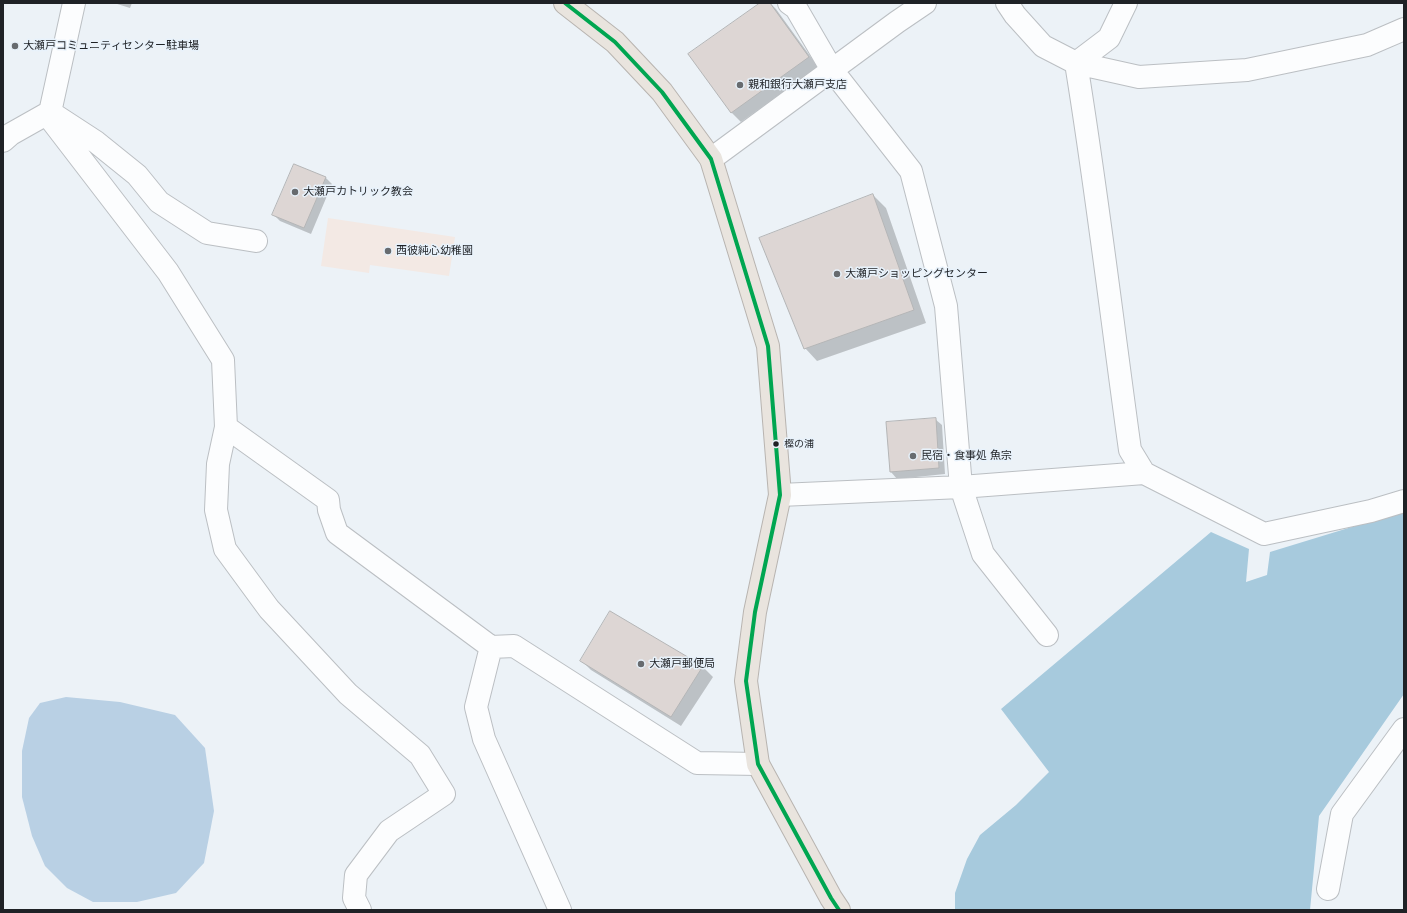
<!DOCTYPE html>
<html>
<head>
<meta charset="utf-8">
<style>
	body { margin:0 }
	#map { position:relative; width:1407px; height:913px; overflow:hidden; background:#ecf2f7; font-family:"Varela Round",sans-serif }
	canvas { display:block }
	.frame { position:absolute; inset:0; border:4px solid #1f2226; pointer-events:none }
</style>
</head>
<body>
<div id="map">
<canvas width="1407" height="913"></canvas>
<div class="frame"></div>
</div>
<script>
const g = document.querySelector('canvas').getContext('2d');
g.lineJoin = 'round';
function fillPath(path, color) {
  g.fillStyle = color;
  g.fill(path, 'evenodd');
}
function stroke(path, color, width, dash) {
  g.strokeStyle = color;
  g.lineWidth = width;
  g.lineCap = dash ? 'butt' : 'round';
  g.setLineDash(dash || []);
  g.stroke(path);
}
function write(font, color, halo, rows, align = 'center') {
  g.font = font + ' "Varela Round","Noto Sans JP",sans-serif';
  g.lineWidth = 3;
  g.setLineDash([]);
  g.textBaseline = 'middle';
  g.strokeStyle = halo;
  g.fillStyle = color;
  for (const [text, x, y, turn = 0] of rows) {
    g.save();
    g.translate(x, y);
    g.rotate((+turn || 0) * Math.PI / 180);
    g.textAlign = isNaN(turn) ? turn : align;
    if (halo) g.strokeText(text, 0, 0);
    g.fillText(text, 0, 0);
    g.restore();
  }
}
fillPath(new Path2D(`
	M328 218 455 237 449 276 370 265 369 273 321 266Z`), '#f3e9e4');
fillPath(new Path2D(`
	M66 697 120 702 175 715 205 748 214 811 204 863 176 893 137 902H93L67 888 45 866 32 836 22 797V751L29 718 40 703Z`), '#b9d0e4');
fillPath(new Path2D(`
	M1404 511V694L1319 816 1310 910H955V893L967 859 980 835 1016 805 1049 772 1001 709 1211 532 1249 549 1246 582 1267 575 1270 552Z`), '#a7cadd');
fillPath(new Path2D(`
	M114 3H132L130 8Z
	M762 3H770L776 9 818 67 741 122 731 112Z
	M325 177 332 184 311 234 280 221 274 215Z
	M873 195 886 208 926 323 817 361 805 348Z
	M935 419 942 425 945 474 897 479 891 472 887 423Z
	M610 613 703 667 713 677 681 726 591 670 581 660Z`), '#0003');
const building = new Path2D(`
	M760 3H770L809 57 731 113 688 54Z
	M294 164 326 177 304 228 272 215Z
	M873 194 914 310 804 349 759 238Z
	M936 418 939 468 890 472 886 422Z
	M610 611 703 666 671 717 580 661Z`);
fillPath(building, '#ddd6d4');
stroke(building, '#b4b5b6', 1);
const minor = new Path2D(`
	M74 3 49 117 168 272 223 360 226 427 328 500 329 510 337 533 491 647
	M789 3 796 8 832 70 911 171 946 306 961 487 983 554 1047 635
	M1007 3 1015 15 1043 46 1076 63C1097 191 1112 321 1130 450L1144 473 1264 534 1371 511 1404 501
	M1076 63 1139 77 1247 70 1367 45 1404 29
	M1076 63 1109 38 1126 3
	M3 141 11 134 50 112 96 142 137 175 159 202 207 233 256 241
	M711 159 897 22 925 3
	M226 427 218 464 216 510 225 549 269 609 348 694 420 755 444 794 389 831 356 875 354 898 360 910
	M780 495 961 487 1144 473
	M1328 889 1342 814 1404 729
	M560 910 484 739 476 707 491 647 514 646 697 763 758 764`);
const highway = new Path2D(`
	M565 3 615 42 662 92 711 159 768 346 780 495 755 612 746 681 758 764 831 898 839 910`);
stroke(minor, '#bbbfc3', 24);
stroke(highway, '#b8b4b0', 24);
stroke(minor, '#fcfdfe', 22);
stroke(highway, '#e9e4de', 22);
stroke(new Path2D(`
	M565 3 615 42 662 92 711 159 768 346 780 495 755 612 746 681 758 764 831 898 839 910`), '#00a651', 4);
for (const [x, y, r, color] of [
	[15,46,4,"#676b6f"],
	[740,85,4,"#676b6f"],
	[295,192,4,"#676b6f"],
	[388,251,4,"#676b6f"],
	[837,274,4,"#676b6f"],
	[776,444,3.5,"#1f2226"],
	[913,456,4,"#676b6f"],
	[641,664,4,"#676b6f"]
]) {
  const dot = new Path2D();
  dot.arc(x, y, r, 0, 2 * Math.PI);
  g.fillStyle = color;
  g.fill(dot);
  stroke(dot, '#e8f2fb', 1.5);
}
write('10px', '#1f2226', '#e8f2fb', [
	["樫の浦",784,444]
], 'left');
write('11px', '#1f2226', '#e8f2fb', [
	["大瀬戸コミュニティセンター駐車場",23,46],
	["親和銀行大瀬戸支店",748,85],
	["大瀬戸カトリック教会",303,192],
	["西彼純心幼稚園",396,251],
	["大瀬戸ショッピングセンター",845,274],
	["民宿・食事処 魚宗",921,456],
	["大瀬戸郵便局",649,664]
], 'left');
</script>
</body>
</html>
